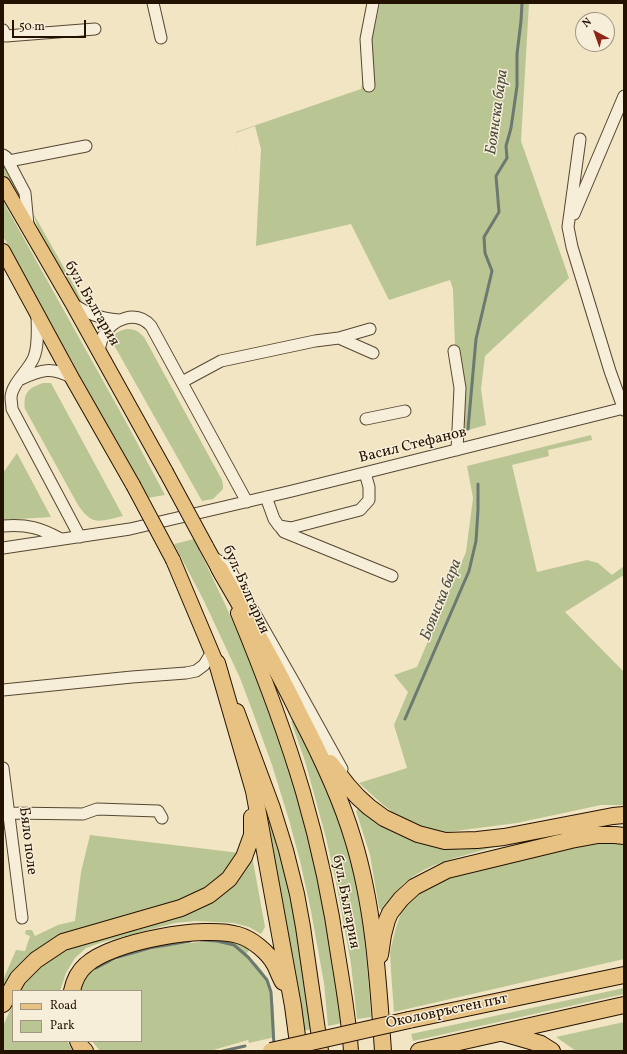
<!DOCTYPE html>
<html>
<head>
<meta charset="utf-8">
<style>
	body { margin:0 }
	#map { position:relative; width:627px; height:1054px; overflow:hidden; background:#f1e5c4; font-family:Vollkorn,serif }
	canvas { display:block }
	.frame { position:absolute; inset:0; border:4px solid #241200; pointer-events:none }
	.legend { position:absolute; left:12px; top:990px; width:130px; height:52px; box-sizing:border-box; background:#f6eed9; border:1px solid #a29682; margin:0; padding:5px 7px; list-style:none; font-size:12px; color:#241200 }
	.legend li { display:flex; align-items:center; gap:8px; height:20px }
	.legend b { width:20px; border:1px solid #a29682 }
	.north { position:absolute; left:575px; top:12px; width:40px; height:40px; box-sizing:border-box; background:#f6eed9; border:1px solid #a29682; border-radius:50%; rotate:319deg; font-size:11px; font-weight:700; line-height:16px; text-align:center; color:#241200 }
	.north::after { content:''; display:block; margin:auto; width:14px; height:18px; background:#8f2418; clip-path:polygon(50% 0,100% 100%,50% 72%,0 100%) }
	.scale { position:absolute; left:12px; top:20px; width:74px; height:18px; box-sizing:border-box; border:2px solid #241200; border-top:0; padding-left:5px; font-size:12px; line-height:14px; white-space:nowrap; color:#241200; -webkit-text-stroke:3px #f6eed9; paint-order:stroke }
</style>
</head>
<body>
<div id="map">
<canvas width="627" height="1054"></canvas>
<div class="frame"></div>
<ul class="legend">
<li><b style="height:5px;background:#e8c282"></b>Road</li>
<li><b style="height:11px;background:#bac594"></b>Park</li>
</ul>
<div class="north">N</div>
<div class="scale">50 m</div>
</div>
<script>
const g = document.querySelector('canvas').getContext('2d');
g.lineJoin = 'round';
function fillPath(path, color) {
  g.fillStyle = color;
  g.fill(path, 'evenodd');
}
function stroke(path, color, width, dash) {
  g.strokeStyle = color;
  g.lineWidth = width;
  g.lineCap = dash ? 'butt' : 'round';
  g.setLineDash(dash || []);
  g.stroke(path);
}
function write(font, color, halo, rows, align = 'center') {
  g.font = font + ' Vollkorn,serif';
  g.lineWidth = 3;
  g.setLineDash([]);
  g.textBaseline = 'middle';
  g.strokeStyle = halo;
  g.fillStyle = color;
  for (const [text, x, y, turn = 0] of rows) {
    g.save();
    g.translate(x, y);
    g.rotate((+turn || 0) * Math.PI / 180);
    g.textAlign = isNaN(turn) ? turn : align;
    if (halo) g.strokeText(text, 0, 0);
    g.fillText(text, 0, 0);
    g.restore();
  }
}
fillPath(new Path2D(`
	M380 3H529L521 141 569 278 485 356 481 389 486 425 458 433 453 289 450 280 389 300 351 224 256 246 261 149 255 126 236 133 234 164 233 249 234 164 236 132 361 89Z
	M3 160 22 192 24 210 3 173Z
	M3 201 126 422 165 495 147 498 3 236Z
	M33 213 75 287 83 303 84 306 74 296 41 238Z
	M127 329C135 329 138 331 144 337L222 480 223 485V489L213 499 202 501 110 338C116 333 120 330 127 329Z
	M43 383H51L123 516C100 521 93 527 78 505L25 409C23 393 28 388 43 383Z
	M591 435 592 440 548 450 549 456 512 465 537 572 587 560 598 563 612 575 624 566V575L565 612 624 672V805H601L517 823 440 833 407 823 382 804 359 783 407 768 394 725 408 692 394 675 417 667 466 552 473 498 467 466Z
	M17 453 51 517 3 520V473Z
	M194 539 225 604 246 651 280 743 299 801 320 889 333 959 342 1023 328 1026 324 983 311 911 300 861 289 820 272 765 255 718 240 678 204 601 174 544Z
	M291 721 296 722C331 788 356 860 364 935 367 962 369 989 371 1017L357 1019 351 964 336 882 326 838 305 761Z
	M361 807 374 820 393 831 415 840 504 844C471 855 436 859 408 880 397 888 390 900 382 911L379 908 370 855 356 811Z
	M269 823 272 824 288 882 299 933 313 1029 301 1031 283 911Z
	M90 835 240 853 225 873 211 885 193 896 36 951C22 963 11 972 3 990V980L16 950 25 951 30 936 25 934 26 930H32L35 936 58 925 75 921 81 872Z
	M590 842H624V959L394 1012 391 971 390 952 395 931 401 912 410 900 423 888 437 881Z
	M252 856 265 927 261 934 249 927 234 923 195 921 175 923 103 942 86 948 75 958 66 973 60 991H20L30 976 45 961 61 950 165 919Z
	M210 937H222L251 948 246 954C255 962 265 972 269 983 275 998 274 1021 275 1037L249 1043 248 1040 210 1051H100L92 1041H141V991H81C83 984 85 977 90 972 96 966 105 964 113 961 144 950 177 942 210 942Z
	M624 988V994L413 1041 411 1034Z
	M13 1004V1041H67L73 1051H3V1026Z
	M624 1022V1051H576L556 1037Z`), '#bac594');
stroke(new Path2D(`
	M468 429 476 339 492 271 485 253 484 237 499 212 496 176 507 158 506 146 511 128 517 86V54L521 21 522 3
	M405 719 469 571 476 541 478 510V484
	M201 940 217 941 234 945 248 957 267 980 271 992 274 1046
	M96 968 115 958 150 948 190 941
	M223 1051 245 1046`), '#6c7970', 3);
const minor = new Path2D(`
	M153 3 161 38
	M3 30 6 36 95 29
	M369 86 366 39 373 3
	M580 139 568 227 572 247 610 371 624 410
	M3 155 6 157 25 193 28 225
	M9 161 86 146
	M574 214 624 96
	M73 304C90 315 99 318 119 320
	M37 314C37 328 39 344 34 357 29 370 12 383 11 397 11 401 12 405 12 409L80 537
	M339 338 370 329
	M99 351C100 346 101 341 103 336 113 319 136 309 151 326L247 502
	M454 351 460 388 457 450
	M21 379C41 370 52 366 72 378
	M182 382 221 361 315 341 339 338 373 353
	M366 419 405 411
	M266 497 274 519 279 526 291 528 360 510 369 500V487L365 473
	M3 526C28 524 40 528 61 539
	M281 528 284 532 392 576
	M3 548 130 529 292 491 624 408
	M216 559 229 568 295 684 342 769
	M3 690 132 677 186 673 196 671 204 665 212 652
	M3 768 22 918
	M9 813 83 814 97 809 158 811 162 818`);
const major = new Path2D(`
	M3 184 72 303 166 472
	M3 251 72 378 133 485
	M206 546 223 577
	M173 560 221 674
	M238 613C262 671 285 731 303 792 319 847 331 904 339 961 344 991 349 1021 351 1051
	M237 711 273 808 286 850 297 894 303 927 321 1051`);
const highway = new Path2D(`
	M219 568C237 600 256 631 273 663 282 680 291 697 299 714 320 754 340 795 353 839 374 907 378 980 383 1051
	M217 663 254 791 293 1006 299 1051
	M330 763 348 786 358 797 369 807 384 818 418 834 445 841 477 840 504 837 613 816 624 815
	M380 955 383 935 387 920 390 913 401 899 414 887 447 870 571 840 598 835H615L624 836
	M72 991C74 981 78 972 86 965 112 941 205 925 238 935 252 939 268 952 275 965 278 971 280 977 283 982
	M3 1004 18 978 36 960 63 942 181 908 209 895 229 879 244 857 252 835V817
	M409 1020 624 975
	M503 1033 541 1044 552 1051
	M78 1041 81 1047 85 1051
	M419 1051 624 1005`);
stroke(minor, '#574731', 13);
stroke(major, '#241200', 16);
stroke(highway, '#241200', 18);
stroke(minor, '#f6eed9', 11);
stroke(major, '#e8c282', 14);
stroke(highway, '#e8c282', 16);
const majorBridge = new Path2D(`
	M166 472 206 546
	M133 485 173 560`);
const highwayBridge = new Path2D(`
	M271 1051 409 1020`);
stroke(majorBridge, '#241200', 16, []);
stroke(highwayBridge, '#241200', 18, []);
stroke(majorBridge, '#e8c282', 14);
stroke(highwayBridge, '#e8c282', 16);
write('15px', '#241200', '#f6eed9', [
	["бул. България",91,304,60],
	["Васил Стефанов",413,446,-14],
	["бул. България",245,590,66],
	["Бяло поле",27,841,83],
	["бул. България",345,902,79],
	["Околовръстен път",447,1012,-12]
]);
write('italic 16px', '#4e4e41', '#f6eed9', [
	["Боянска бара",498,112,-82],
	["Боянска бара",442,600,-68]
]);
</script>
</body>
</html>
